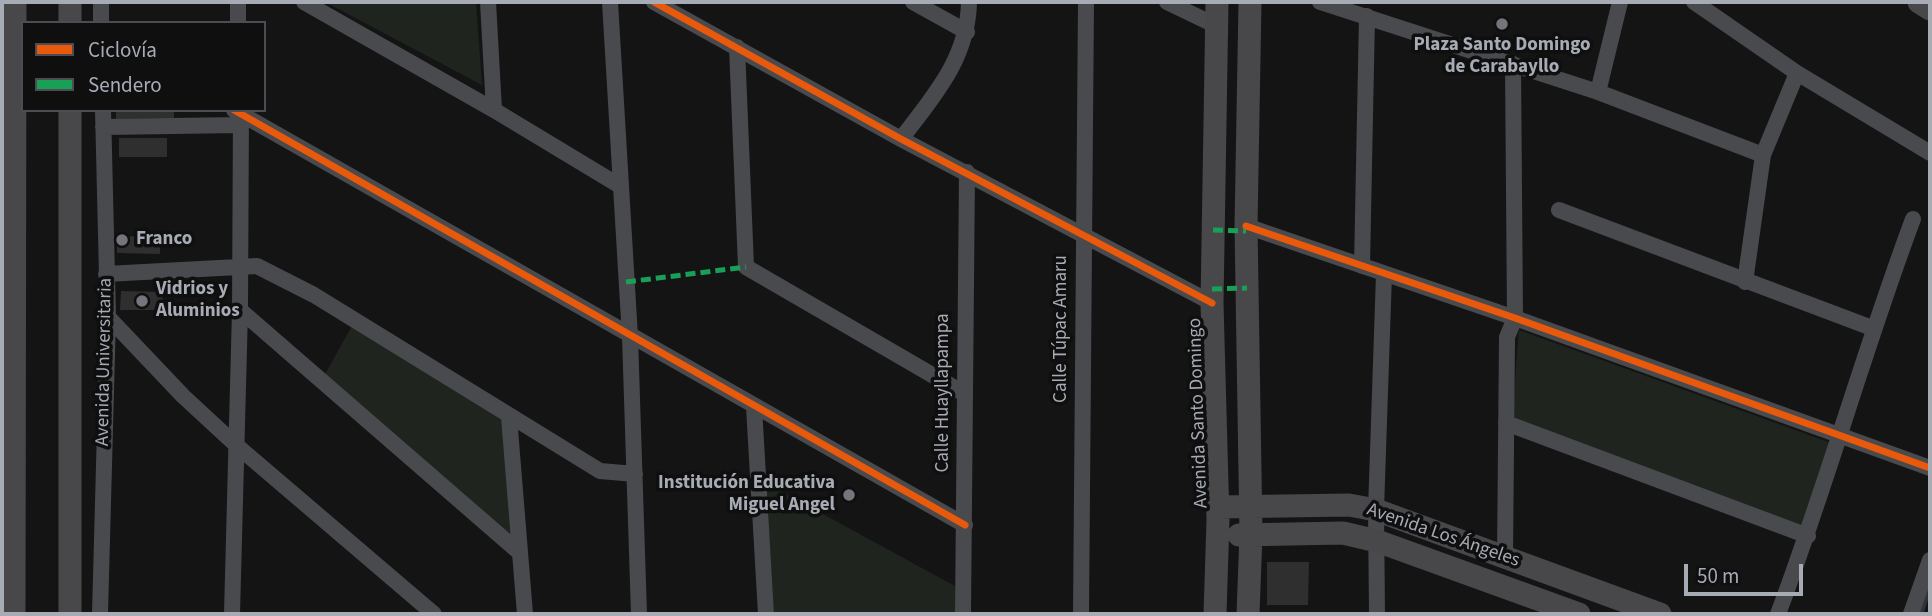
<!DOCTYPE html>
<html>
<head>
<meta charset="utf-8">
<style>
	body { margin:0 }
	#map { position:relative; width:1932px; height:616px; overflow:hidden; background:#141415; font-family:"Source Sans 3",sans-serif }
	canvas { display:block }
	.frame { position:absolute; inset:0; border:4px solid #a7abb4; pointer-events:none }
	.legend { position:absolute; left:21px; top:21px; width:245px; height:91px; box-sizing:border-box; background:#0f0f10; border:2px solid #4c4d52; margin:0; padding:9px 12px; list-style:none; font-size:21px; color:#a7abb4 }
	.legend li { display:flex; align-items:center; gap:14px; height:35px }
	.legend b { width:35px; border:2px solid #4c4d52 }
	.scale { position:absolute; left:1684px; top:564px; width:119px; height:32px; box-sizing:border-box; border:4px solid #a7abb4; border-top:0; padding-left:9px; font-size:21px; line-height:24px; white-space:nowrap; color:#a7abb4; -webkit-text-stroke:5px #0f0f10; paint-order:stroke }
</style>
</head>
<body>
<div id="map">
<canvas width="1932" height="616"></canvas>
<div class="frame"></div>
<ul class="legend">
<li><b style="height:9px;background:#e8590c"></b>Ciclovía</li>
<li><b style="height:9px;background:#1a9f57"></b>Sendero</li>
</ul>
<div class="scale">50 m</div>
</div>
<script>
const g = document.querySelector('canvas').getContext('2d');
g.lineJoin = 'round';
function fillPath(path, color) {
  g.fillStyle = color;
  g.fill(path, 'evenodd');
}
function stroke(path, color, width, dash) {
  g.strokeStyle = color;
  g.lineWidth = width;
  g.lineCap = dash ? 'butt' : 'round';
  g.setLineDash(dash || []);
  g.stroke(path);
}
function write(font, color, halo, rows, align = 'center') {
  g.font = font + ' "Source Sans 3",sans-serif';
  g.lineWidth = 7;
  g.setLineDash([]);
  g.textBaseline = 'middle';
  g.strokeStyle = halo;
  g.fillStyle = color;
  for (const [text, x, y, turn = 0] of rows) {
    g.save();
    g.translate(x, y);
    g.rotate((+turn || 0) * Math.PI / 180);
    g.textAlign = isNaN(turn) ? turn : align;
    if (halo) g.strokeText(text, 0, 0);
    g.fillText(text, 0, 0);
    g.restore();
  }
}
fillPath(new Path2D(`
	M327 2H476L482 85 327 3Z
	M353 324 502 420 513 539 324 376Z
	M1519 330 1834 444 1802 526 1512 419Z
	M766 483 955 586 956 614H774Z`), '#1f241f');
stroke(new Path2D(`
	M1921 614 1930 587`), '#2d3338', 4.5);
fillPath(new Path2D(`
	M116 110H174V118L116 119Z
	M119 138H167V157H119Z
	M117 236 160 237V254L117 253Z
	M121 291 163 292 162 310H120Z
	M1267 562H1309L1308 605H1267Z`), '#2f2f30');
stroke(new Path2D(`
	M101 2V23
	M238 2V23
	M304 2 494 110 620 186
	M488 2 494 110
	M610 2 630 337 639 614
	M654 2 901 139 1212 303
	M913 2 967 32
	M1167 2 1217 26
	M1320 2 1598 92 1763 155
	M1694 2 1797 73 1930 153
	M737 47 746 267 965 394
	M1598 92 1620 2
	M234 110 965 525
	M103 127 241 125
	M901 139C934 96 968 58 969 2
	M1559 210 1872 328
	M1246 226 1515 318 1930 468
	M1362 266 1367 16
	M106 274 257 266 314 295 600 471 635 474
	M1745 282 1763 155 1797 73
	M240 310 520 553
	M108 317 183 396 236 445 434 614
	M754 407 766 614
	M509 417 525 614
	M1506 423 1808 536
	M1505 558 1507 337 1515 318 1513 64
	M100 614 108 317 103 110
	M232 614 240 310 241 110
	M963 614 967 172
	M1081 614 1086 2
	M1377 614 1376 510 1384 274
	M1778 614C1827 484 1864 350 1913 219
	M1911 614 1930 560`), '#494a4d', 16);
stroke(new Path2D(`
	M70 2V23
	M1919 2 1930 9
	M1218 507 1349 505 1376 510 1660 614
	M1239 535 1343 533 1377 541 1579 614
	M14 614 15 2
	M70 614V110
	M1215 614 1218 520 1212 303 1217 2
	M1248 614 1251 534 1246 226 1250 2`), '#48484b', 23);
stroke(new Path2D(`
	M1213 230 1246 231
	M626 282 746 267
	M1212 289 1247 288`), '#1a9f57', 5, [10, 5]);
stroke(new Path2D(`
	M654 2 901 139 1212 303
	M234 110 965 525
	M1246 226 1515 318 1930 468`), '#e8590c', 7);
for (const [x, y, r, color] of [
	[1502,24,7,"#74767c"],
	[122,240,7,"#74767c"],
	[142,301,7,"#74767c"],
	[849,495,7,"#74767c"]
]) {
  const dot = new Path2D();
  dot.arc(x, y, r, 0, 2 * Math.PI);
  g.fillStyle = color;
  g.fill(dot);
  stroke(dot, '#0f0f10', 2.5);
}
write('bold 19px', '#a7abb4', '#0f0f10', [
	["Plaza Santo Domingo",1502,46,"center"],
	["de Carabayllo",1502,68,"center"],
	["Franco",136,240],
	["Vidrios y",156,290],
	["Aluminios",156,312],
	["Institución Educativa",835,484,"right"],
	["Miguel Angel",835,506,"right"]
], 'left');
write('19px', '#a7abb4', '#0f0f10', [
	["Calle Túpac Amaru",1062,329,-90],
	["Avenida Universitaria",105,362,-89],
	["Calle Huayllapampa",944,393,-90],
	["Avenida Santo Domingo",1199,413,-92],
	["Avenida Los Ángeles",1443,536,19]
]);
</script>
</body>
</html>
